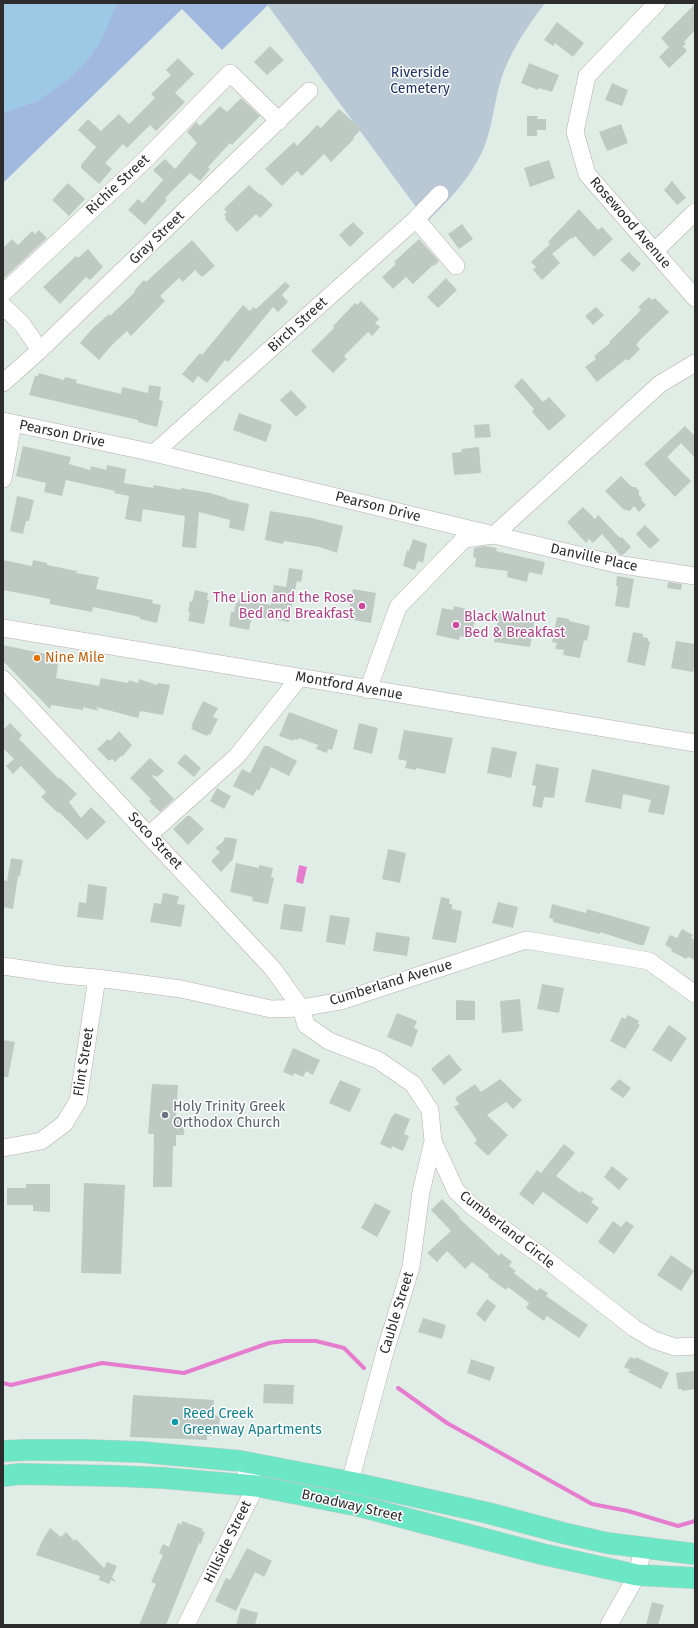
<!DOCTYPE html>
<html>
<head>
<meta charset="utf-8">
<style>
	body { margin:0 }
	#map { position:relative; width:698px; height:1628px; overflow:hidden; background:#e0ede7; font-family:"Fira Sans",sans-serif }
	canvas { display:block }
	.frame { position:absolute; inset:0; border:4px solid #2c2c2c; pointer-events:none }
</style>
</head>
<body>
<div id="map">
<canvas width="698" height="1628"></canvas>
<div class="frame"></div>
</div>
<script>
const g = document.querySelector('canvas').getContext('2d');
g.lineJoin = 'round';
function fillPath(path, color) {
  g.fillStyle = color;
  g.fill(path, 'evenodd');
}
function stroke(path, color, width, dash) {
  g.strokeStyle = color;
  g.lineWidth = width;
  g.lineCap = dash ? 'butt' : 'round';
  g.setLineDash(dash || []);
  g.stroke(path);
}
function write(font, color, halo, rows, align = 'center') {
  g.font = font + ' "Fira Sans",sans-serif';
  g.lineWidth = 3;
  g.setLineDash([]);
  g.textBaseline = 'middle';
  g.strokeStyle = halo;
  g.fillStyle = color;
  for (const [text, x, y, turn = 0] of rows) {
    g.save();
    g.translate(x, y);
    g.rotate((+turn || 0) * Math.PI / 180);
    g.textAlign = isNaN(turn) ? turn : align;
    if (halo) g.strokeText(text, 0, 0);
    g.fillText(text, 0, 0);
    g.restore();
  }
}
fillPath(new Path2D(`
	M3 3H266L268 5 222 50 182 9 3 183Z`), '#a1b8df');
fillPath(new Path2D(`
	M266 3H545C529 24 514 46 504 71 493 99 494 131 479 158 466 183 447 202 427 222Z`), '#b8c8d5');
fillPath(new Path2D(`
	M3 3H117L101 41 88 60 68 80 38 101 3 113Z`), '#9ec9e5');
fillPath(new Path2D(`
	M299 865 307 867 303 884 296 882Z`), '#e67cce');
stroke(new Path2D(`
	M3 1383 11 1385 102 1363 184 1373 269 1343 284 1341H316L344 1348 364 1368
	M398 1388 447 1423 592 1504 628 1511 678 1526 695 1521`), '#e67cce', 4);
fillPath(new Path2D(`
	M695 4V30L684 42 686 44 683 46 687 51 669 68 659 57 669 47 661 38Z
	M557 22 584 43 573 57 555 43 553 46 544 40Z
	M270 46 284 60 267 75 254 62Z
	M178 58 194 74 175 93 185 102 156 131 150 125 127 148 123 144 105 163 112 169 99 184 81 168V165L96 147 78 130 88 119 101 131 119 114 129 124 155 98 151 94 171 75 166 70Z
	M529 63 559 75 552 92 539 88 538 90 521 83Z
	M612 83 628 90 622 106 605 100Z
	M241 98 260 116 232 145 230 143 208 167 210 169 200 181 190 173 165 198 167 200 145 225 128 210 138 199 143 203 163 180 153 170 165 159 175 169 197 143 187 132 196 122 200 126 220 106 227 112Z
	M339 109 361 129 353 138 354 139 331 162 324 154 302 176 297 171 282 186 265 169 294 142 297 146 317 125 321 128Z
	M527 116H538L537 119H546V130H537V136H527Z
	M621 124 628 143 607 151 599 132Z
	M549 160 555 178 530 187 524 168Z
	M672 181 686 198 677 205 664 190Z
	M68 183 85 199 69 216 52 200Z
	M249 185 260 195 261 194 273 205 260 218 256 214 237 232 225 219 226 217 224 214 227 212 224 209Z
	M579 209 598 230 602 227 613 239 594 257 575 236 572 239 571 238 552 254 560 263 542 280 533 270 536 267 531 262 550 244 548 242Z
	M353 222 364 233 350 247 339 235Z
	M462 224 473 239 459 249 448 234Z
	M39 230 47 238 3 279V248L12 239 18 245 32 231 35 234Z
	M419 239 439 261 434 266 433 265 413 284 406 277 393 289 382 277 396 264 394 262Z
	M192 240 215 266 202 277 195 270 183 282 179 278 160 296 165 301 131 336 127 331 112 345 99 360 80 343 92 329 109 314 110 316 135 292 134 291 144 280 146 282Z
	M88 249 103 267 90 280 86 277 60 304 43 287 76 256 78 258Z
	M629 252 641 264 633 272 620 260Z
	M446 278 457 290 438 308 427 297Z
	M285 282 290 286 282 295 288 302 278 312 273 307 228 362 225 360 207 383 198 376 193 383 182 374 200 353 202 355 243 305 250 311 253 307 256 309Z
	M649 297 652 300 655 298 669 312 640 340 636 345 640 349 628 361 626 359 597 382 585 367 596 359 594 356 610 343 609 342 641 310 638 307Z
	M361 301 379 319 375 323 380 327 372 336 368 332 344 356 347 359 333 373 311 351 334 328 333 326 355 303 357 305Z
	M596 307 604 315 593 325 585 316Z
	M39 373 64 380 65 377 77 380 76 383 121 394 122 387 148 393 149 385 161 387 159 400 163 401 157 427 138 422V420L29 395 35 376H38Z
	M522 378 543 402 549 397 566 416 549 431 532 412 534 409 514 386Z
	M291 390 307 407 296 417 280 400Z
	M239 413 272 425 266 442 233 430Z
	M489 424 491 437 475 438 474 425Z
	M685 426 695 436V458L681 443 667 457 691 481 675 497 644 464Z
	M23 446 71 457 69 464 90 470 91 466 106 470 107 465 126 469 124 483 153 488 154 485 181 490V488L210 493 227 498V499L249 504 244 531 229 528 230 520 199 512 196 548 182 547 185 516 143 509 141 522 125 519 129 496 114 493 115 491 66 480 62 496 44 492 46 483 16 476Z
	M479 447 481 473 454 475 452 453 462 452 461 449Z
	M621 476 632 487H636L639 491V495L642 498 641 500 646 505 639 512 634 506 630 511 623 509 605 491Z
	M17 496 34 500 29 521H26L23 534 10 531Z
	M583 507 595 519 598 515 620 538 622 537 631 547 623 555H620L602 534 593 543 589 539 586 543 567 522Z
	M270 511 312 518 343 526 337 553 319 547 284 541 283 544 265 540Z
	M645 525 660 540 650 549 636 534Z
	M413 539 427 544 423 563 418 561 415 570 403 566 407 550 409 551Z
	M485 546 497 548 496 551 545 562 542 575 529 572 527 582 507 577 508 571 475 567 476 558 473 557 474 548Z
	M3 560 32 566 33 560 47 563V565L77 571 76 573 99 577 96 589 153 600 152 603 161 605 157 623 140 619V617L93 607 92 612 50 604V599L3 590Z
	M289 568 303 570 301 582 297 581 289 622 252 616 249 630 229 626 231 612H234L236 603H238L239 599 271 605 274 585 286 587Z
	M617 576 634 579 629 608 615 606 618 586H616Z
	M668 582 682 584 681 590 667 588Z
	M353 589 376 593 371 623 347 619Z
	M195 590 208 593 207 600H209L204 624 188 621 190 613 188 612 190 601 192 602Z
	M454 606 470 610 469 613 476 614 471 639 460 636 459 640 436 635 442 608 453 610Z
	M499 613 535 618 530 647 494 642Z
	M557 617 569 619V621L590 626 587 641 584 640 580 658 563 655 564 650 555 649 557 643 552 642Z
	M633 632 643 634V637L648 638V641L650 642 645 666 627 662Z
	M676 641 695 644V660L693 672 671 668Z
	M3 645 59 657 56 678 99 686 101 678 128 683 129 680 138 683 139 679 157 685 158 683 170 685 163 715 140 711 138 718 96 707 99 711 83 707V710L51 705 50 709 3 661Z
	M203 701 218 708 213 717 218 719 210 735 208 734 207 736 191 729 193 726H191Z
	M289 712 338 730 332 750 328 749 327 753 316 749 318 745 299 738 298 740 294 739V741L279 736Z
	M10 723 22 735 19 739 59 779 60 778 77 794 69 802 81 818 91 807 106 822 87 840 59 812 58 813 41 797 46 792 21 766 13 774 6 766 14 759 3 748V730Z
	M359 723 378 728 372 754 353 749Z
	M404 730 453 738 445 774 416 768V770L405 768 407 761 398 759Z
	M119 731 132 745 122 757 121 756 115 762 112 759 109 761 97 749 108 739 110 741Z
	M264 746H268L297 761 289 776 271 767 259 791 257 789 253 796 233 786 242 769 250 773Z
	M492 747 517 752 511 778 487 773Z
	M185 754 201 768 194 777 177 763Z
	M150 758 164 771 157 777 153 775 152 776 174 799 160 812 149 801 151 799 130 778Z
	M536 764 559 768 554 798 544 797 542 808 532 806 536 786 532 785Z
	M592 769 670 786 664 815 648 812 651 800 623 794 621 809 585 802Z
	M217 788 231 796 224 809 210 801Z
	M187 816H190L204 829 188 845 173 829Z
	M225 837 237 839 233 859 221 872 211 861 220 852 215 848 223 842Z
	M388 849 406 853 400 883 382 879Z
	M11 858 23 860 20 876H18L13 909 3 907V880L7 881Z
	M236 863 259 868V865L273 868 271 877 274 878 268 904 252 901 253 897 230 892Z
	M88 884 107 887 103 920 77 917 79 902 86 903Z
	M163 893 179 896 177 904 185 905 181 927 150 922 154 903 161 904Z
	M441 897 450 899 449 904H452V909L462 911 456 943 432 939Z
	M498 902 518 907 513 928 492 923Z
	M284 904 306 907 302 932 280 929Z
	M552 904 586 913 587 909 650 927 644 945H640L600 932V934L553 922V919L549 918Z
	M330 915 350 918 345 945 326 942Z
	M682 929 693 935 691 938 695 940V960L688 957 686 959 671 951 672 949 665 945 670 935 677 938Z
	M376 932 410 937 407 956 373 951Z
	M542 984 564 988 559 1013 537 1009Z
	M520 999 523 1031 502 1033 500 1001Z
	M456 1000 475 1001V1020H456Z
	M397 1013 417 1021 414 1028 418 1030 412 1047 387 1037Z
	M628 1015 639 1021 638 1024 640 1025 625 1049 610 1041 622 1017 625 1019Z
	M669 1025 687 1038 671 1062 652 1050Z
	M3 1040 15 1042 8 1077H3Z
	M293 1048 320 1060 313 1075 306 1071 303 1077 294 1073 293 1076 283 1072Z
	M449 1054 462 1070 444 1085 431 1069Z
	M500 1079 522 1100 513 1109 506 1102 487 1115 508 1135 488 1156 474 1143 477 1140 454 1107 459 1104 455 1098 475 1084 481 1092Z
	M619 1079 631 1088 623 1098 610 1089Z
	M340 1080 361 1089 350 1112 329 1103Z
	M152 1084 178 1085 176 1118H185L184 1135H176V1146H173L172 1187H153L154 1134H148Z
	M395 1113 410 1119 404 1134 409 1136 403 1151 392 1146 391 1149 380 1144 392 1116H393Z
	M564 1144 575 1153 556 1176 580 1193 582 1191 594 1199 591 1202 599 1208 587 1224 543 1192 533 1205 519 1194 537 1170 541 1173Z
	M612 1166 628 1179 619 1190 604 1177Z
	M84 1183 125 1185 121 1274 81 1273Z
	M26 1184H50V1212L33 1211V1205H7V1188H26Z
	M442 1199 460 1217 459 1218 499 1256 501 1253 512 1262 509 1266 516 1271 514 1273 537 1291 540 1288 548 1293 546 1296 588 1325 579 1338 547 1316 544 1321 526 1308 529 1303 508 1287 506 1290 488 1277 489 1275 472 1262 465 1269 447 1251 437 1262 427 1253 451 1231 431 1210Z
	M375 1203 391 1211 377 1237 361 1228Z
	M613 1221 621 1227 626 1221 634 1226 614 1254 598 1242Z
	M671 1255 694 1271 681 1291 657 1275Z
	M487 1299 496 1306 485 1322 476 1314Z
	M423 1318 446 1325 442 1339 418 1332Z
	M630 1357 635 1359 636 1357 669 1373 661 1389 628 1372 630 1370 624 1367Z
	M471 1359 495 1367 490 1381 467 1373Z
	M695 1371V1389L682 1391V1389H678L676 1373Z
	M264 1384 294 1385 293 1404 263 1403Z
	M133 1395 214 1400 213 1415 220 1416 219 1428 213 1427 212 1436H207V1440L130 1437Z
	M182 1521 203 1529 202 1531 205 1532 201 1544 199 1543 166 1625H139L156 1584 151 1582 163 1555 159 1553 163 1544 169 1547 178 1523 181 1525Z
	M50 1528 61 1537 66 1532 74 1541 76 1539 104 1568 107 1562 117 1566 112 1577 116 1582 111 1580 109 1584 99 1580 100 1576 36 1555 42 1541Z
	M247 1548 272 1561 264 1577 255 1572 236 1611 215 1601 226 1578 230 1580Z
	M652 1602 664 1605 658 1625H646Z
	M241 1608 258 1613 255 1625H236Z`), '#bfc9c4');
const minor = new Path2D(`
	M657 3 587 76 575 132 587 174 695 298
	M416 219 456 266
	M655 251 695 212
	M3 293 145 160 230 73 279 121
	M3 306 22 324 40 350
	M3 383 40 350 309 91
	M3 421 154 453 494 535 660 384 695 363
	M154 453 416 219 440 194
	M3 479 13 424
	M3 628 695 743
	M3 679 273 969 301 1008 306 1025 329 1041 378 1060 413 1084 430 1110 433 1141 456 1191 473 1207 547 1260 634 1328 654 1340 675 1347 695 1346
	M368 690 398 607 464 539 494 535 616 564 695 576
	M149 835 237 756 299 678
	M3 966 63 975 97 978 181 989 271 1009 301 1008 341 1001 526 940 649 961 695 994
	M3 1148 41 1141 64 1124 78 1101 97 978
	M350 1482 385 1352 411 1267 421 1192 433 1141
	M186 1625 256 1486 240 1461
	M609 1625 637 1575 643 1548`);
const major = new Path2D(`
	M3 1451 25 1450H84L141 1452 240 1461 350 1482 488 1513 563 1533 607 1543 695 1554
	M3 1476 20 1474 117 1476 164 1478 256 1486 359 1506 542 1554 637 1575 695 1578`);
stroke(minor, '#b8acaf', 18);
stroke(major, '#c8c8c8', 22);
stroke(minor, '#fff', 17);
stroke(major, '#6be7c6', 21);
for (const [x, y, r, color] of [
	[362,606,4,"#d1479c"],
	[456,625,4,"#d1479c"],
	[37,658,4,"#e8710a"],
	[165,1115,4,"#6b7280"],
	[175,1422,4,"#0f9aa8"]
]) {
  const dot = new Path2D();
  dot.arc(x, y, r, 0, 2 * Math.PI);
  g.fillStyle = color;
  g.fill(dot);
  stroke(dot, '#fff', 1.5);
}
write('14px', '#203165', '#fff', [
	["Riverside",420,73],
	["Cemetery",420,89]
]);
write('14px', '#2c2c2c', '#fff', [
	["Richie Street",118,185,-43],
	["Rosewood Avenue",630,223,49],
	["Gray Street",157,238,-44],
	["Birch Street",298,325,-42],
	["Pearson Drive",62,434,12],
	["Pearson Drive",378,507,14],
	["Danville Place",594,558,12],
	["Montford Avenue",349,686,10],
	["Soco Street",155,841,47],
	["Cumberland Avenue",391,983,-17],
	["Flint Street",84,1062,-81],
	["Cumberland Circle",507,1230,38],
	["Cauble Street",397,1313,-73],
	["Broadway Street",352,1506,13],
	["Hillside Street",228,1542,-64]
]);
write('14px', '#b23c85', '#fff', [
	["The Lion and the Rose",354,598],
	["Bed and Breakfast",354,614],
	["Black Walnut",464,617,"left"],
	["Bed & Breakfast",464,633,"left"]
], 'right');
write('14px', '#c56008', '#fff', [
	["Nine Mile",45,658]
], 'left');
write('14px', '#5b616d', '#fff', [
	["Holy Trinity Greek",173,1107],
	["Orthodox Church",173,1123]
], 'left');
write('14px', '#0d838f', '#fff', [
	["Reed Creek",183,1414],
	["Greenway Apartments",183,1430]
], 'left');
</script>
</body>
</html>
